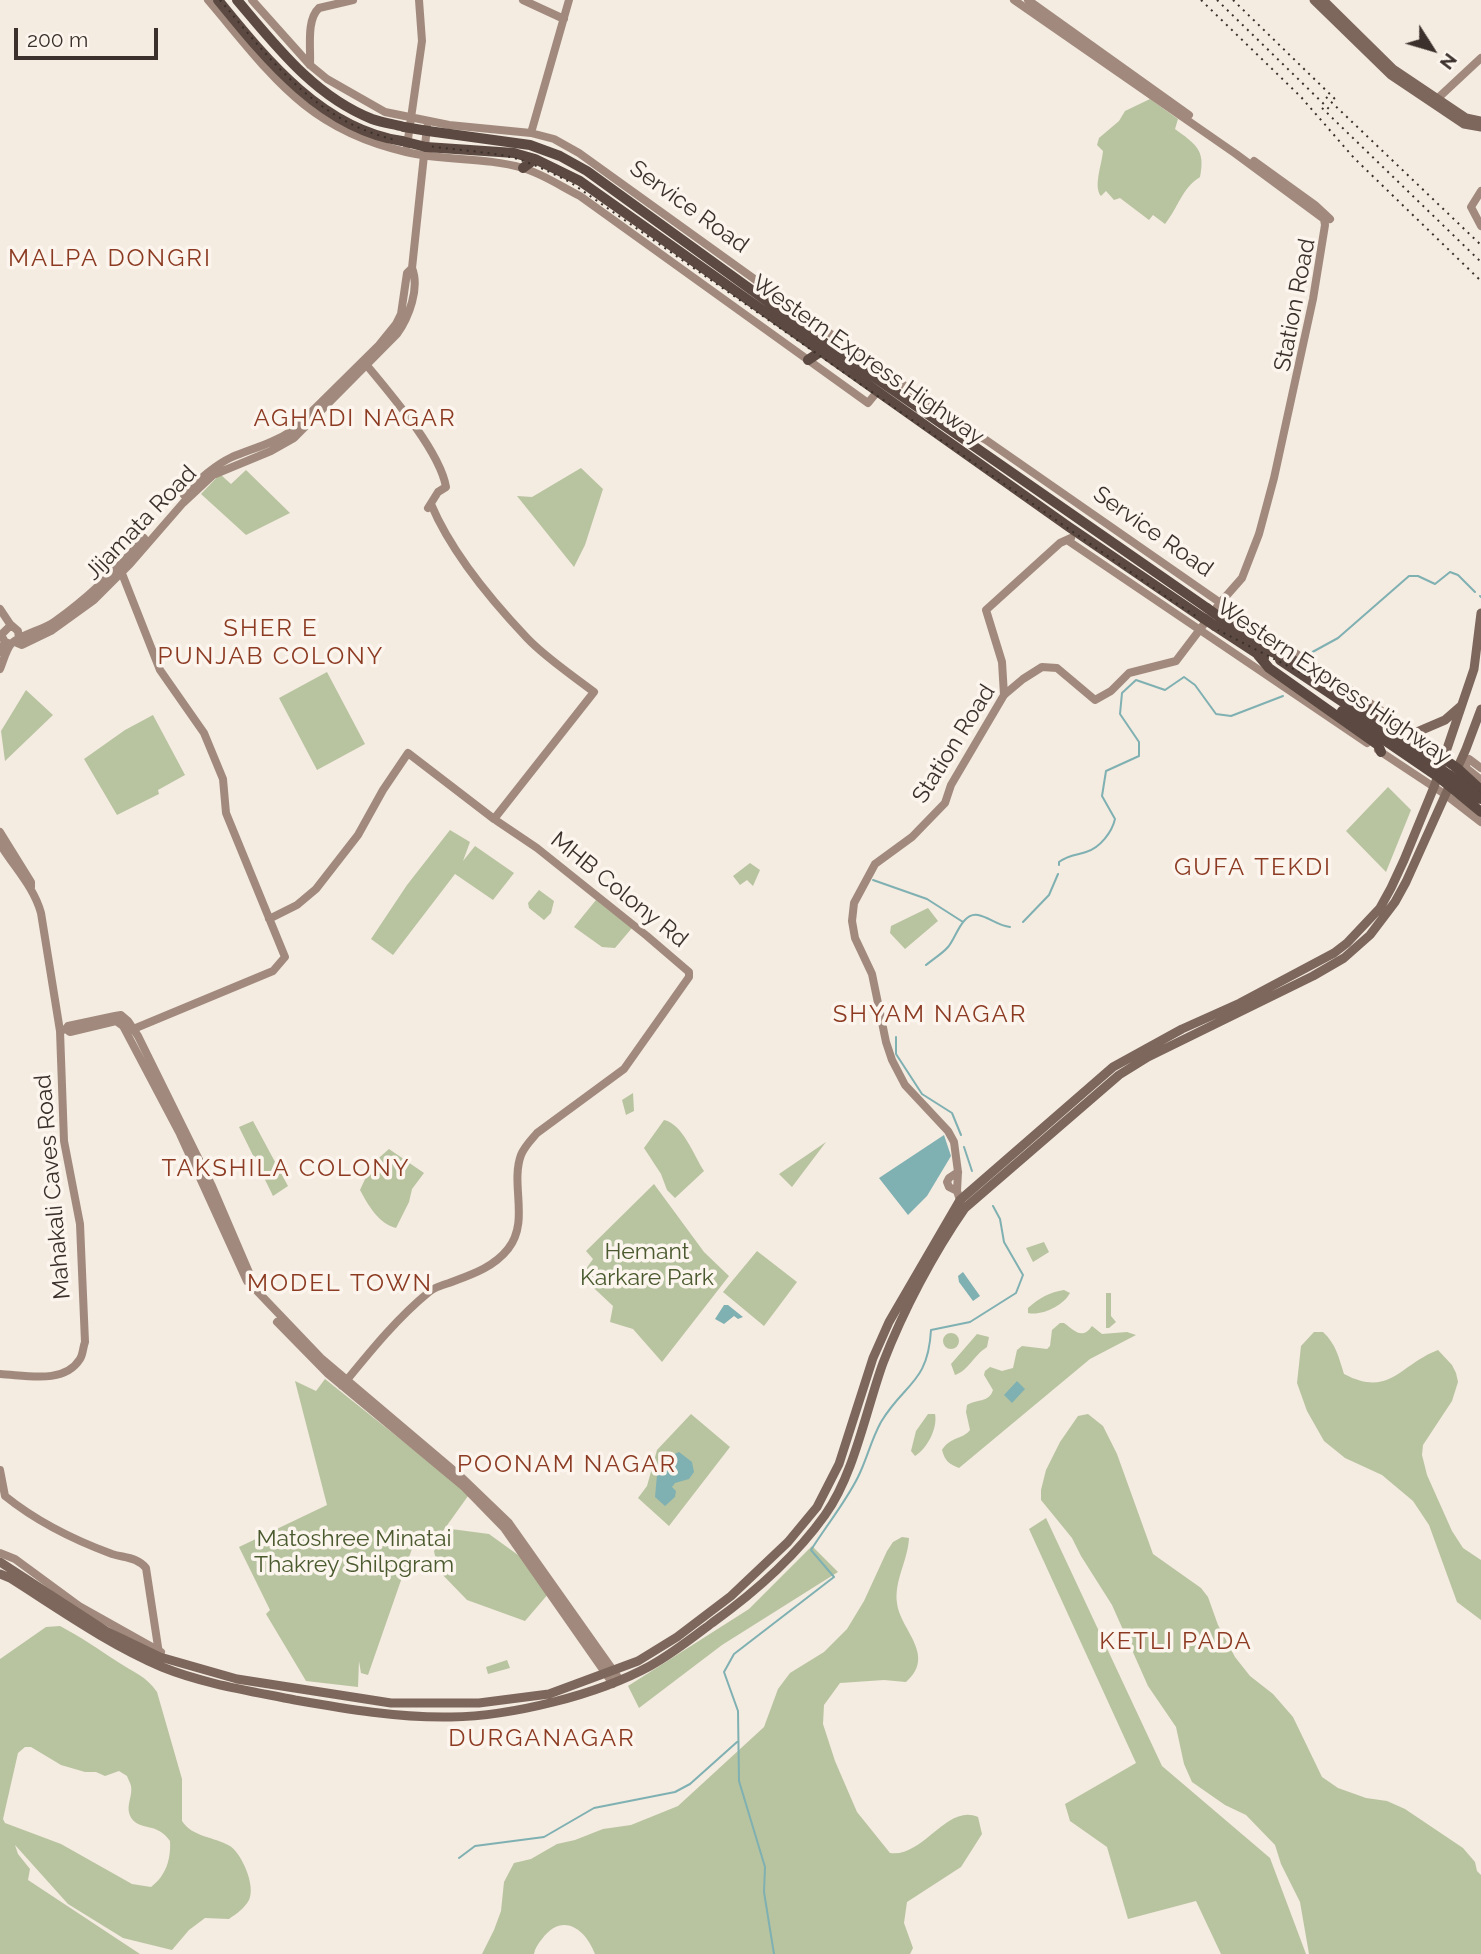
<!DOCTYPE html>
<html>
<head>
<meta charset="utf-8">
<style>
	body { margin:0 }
	#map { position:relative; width:1481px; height:1954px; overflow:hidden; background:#f4ebe1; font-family:Raleway,sans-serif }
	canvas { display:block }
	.north { position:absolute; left:1397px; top:14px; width:70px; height:70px; -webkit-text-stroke:5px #fbf5ee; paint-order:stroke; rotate:127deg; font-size:19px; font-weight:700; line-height:28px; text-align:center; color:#3b302b }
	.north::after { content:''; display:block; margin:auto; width:24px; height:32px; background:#3b302b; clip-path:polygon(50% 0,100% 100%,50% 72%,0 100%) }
	.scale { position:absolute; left:14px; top:28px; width:144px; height:32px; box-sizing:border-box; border:4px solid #3b302b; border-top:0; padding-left:9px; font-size:21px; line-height:24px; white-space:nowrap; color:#3b302b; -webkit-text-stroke:5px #fbf5ee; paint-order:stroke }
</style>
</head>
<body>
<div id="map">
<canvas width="1481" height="1954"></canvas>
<div class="north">N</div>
<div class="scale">200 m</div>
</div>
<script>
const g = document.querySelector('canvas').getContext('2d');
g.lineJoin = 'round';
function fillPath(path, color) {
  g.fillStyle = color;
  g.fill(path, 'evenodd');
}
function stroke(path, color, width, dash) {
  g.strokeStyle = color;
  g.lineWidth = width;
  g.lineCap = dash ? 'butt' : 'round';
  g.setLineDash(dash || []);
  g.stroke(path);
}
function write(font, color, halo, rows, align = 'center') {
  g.font = font + ' Raleway,sans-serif';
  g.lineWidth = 7;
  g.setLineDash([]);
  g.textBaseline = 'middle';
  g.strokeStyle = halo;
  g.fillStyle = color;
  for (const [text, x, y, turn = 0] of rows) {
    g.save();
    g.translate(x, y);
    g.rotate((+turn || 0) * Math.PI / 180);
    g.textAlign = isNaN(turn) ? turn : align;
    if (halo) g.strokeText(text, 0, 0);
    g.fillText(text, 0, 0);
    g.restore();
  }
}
fillPath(new Path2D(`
	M1150 99 1178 119 1175 129C1195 144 1206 149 1200 177 1182 188 1178 208 1165 224L1153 215 1149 220 1120 198 1114 200 1106 191 1101 196C1093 187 1102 164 1103 151L1097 145 1099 138 1119 121 1125 111Z
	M581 468 603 489 585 545 574 567 517 496 532 497Z
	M246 470 290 513 246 535 201 494 220 474 231 484Z
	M327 672 365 744 317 770 279 698Z
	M26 690 53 715 5 761 1 731Z
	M153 715 185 775 158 790 159 794 117 815 84 759 125 730Z
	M1388 787 1411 810 1386 872 1346 831Z
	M450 830 470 842 463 861 475 846 514 873 493 900 455 874 393 955 371 939 407 885Z
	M750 863 760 870 753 886 747 880 740 885 733 876Z
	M539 890 554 901 551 913 544 920 529 908 528 903Z
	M596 900 632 928 615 948 602 947 574 927Z
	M928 908 938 921 905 949 890 933 891 926Z
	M633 1093 634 1111 626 1115 622 1100Z
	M664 1120C683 1124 694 1156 704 1171L675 1198 667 1190 661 1174 644 1148Z
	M253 1121 288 1186 273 1196 239 1127Z
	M826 1142 792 1187 779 1174Z
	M389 1149 424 1173 412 1189 409 1202 396 1228C379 1224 368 1205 360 1190L372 1164Z
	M654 1184 704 1252 729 1276 662 1362 633 1329 610 1322 613 1306 581 1276 593 1259 586 1251Z
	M1044 1242 1049 1252 1033 1262 1026 1248Z
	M757 1251 797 1282 764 1326 723 1292Z
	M1064 1290 1070 1293C1063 1306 1042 1316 1028 1313V1308C1039 1298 1050 1292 1064 1290Z
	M1106 1293H1111V1316L1116 1322 1109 1328H1106Z
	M1060 1323H1064C1075 1331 1082 1340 1092 1326L1102 1334 1127 1332 1136 1335 1090 1359 959 1468C949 1464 945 1461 942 1450 951 1436 962 1440 970 1430L966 1412 967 1405C976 1399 989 1403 993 1390L984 1375 985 1371 990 1367 1002 1371 1013 1368 1017 1350 1022 1346 1047 1349 1050 1346 1052 1330Z
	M1314 1332H1323C1336 1344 1339 1358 1344 1374 1390 1398 1399 1365 1438 1350L1452 1365 1456 1373 1458 1382 1452 1401 1423 1445 1422 1455 1427 1475 1452 1531 1463 1548 1481 1560V1620L1457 1602 1429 1525 1413 1501 1382 1475 1345 1458 1324 1441 1307 1411 1297 1383 1301 1346Z
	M943 1341a8 8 0 1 1 16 0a8 8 0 1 1-16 0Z
	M977 1334 989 1337 987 1347C972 1357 969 1370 955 1375L951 1364Z
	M325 1379 458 1485 468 1496 433 1545 414 1543 368 1675 361 1673 359 1661 358 1687 306 1681 266 1614 270 1610 239 1547 327 1505 295 1381 316 1391Z
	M691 1414 730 1447 669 1526 638 1498 647 1486 657 1450Z
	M928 1414H935C938 1428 927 1449 915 1456L911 1451 916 1431Z
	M1088 1414 1103 1426 1117 1454 1153 1554 1201 1588 1208 1597 1218 1625 1235 1657 1250 1676 1273 1694 1293 1717 1322 1777 1338 1788 1366 1798 1387 1801 1405 1809 1463 1848 1475 1862 1477 1871 1481 1875V1954H1309L1300 1902 1281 1864 1275 1845 1246 1815 1225 1805 1192 1782 1184 1764 1176 1727 1148 1686 1112 1605 1081 1556 1072 1538 1041 1500V1490L1046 1470 1060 1442 1078 1416Z
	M1046 1518 1162 1766 1270 1858 1306 1954H1221L1196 1901 1128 1919 1107 1847 1070 1821 1065 1804 1136 1763 1029 1529Z
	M451 1529 489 1534 525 1560 549 1593 525 1621 467 1600 438 1570 434 1551Z
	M902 1537 909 1538C908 1560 894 1581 897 1603 900 1630 937 1655 906 1682L884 1680 840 1683 824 1705 823 1724 835 1761 857 1812 890 1853C923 1858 947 1803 978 1817L982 1834 961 1867 907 1902 904 1923 913 1948 910 1954H595C585 1928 562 1912 542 1939 538 1944 535 1948 534 1954H482L494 1930 501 1911 504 1882 514 1863 531 1859 557 1844 575 1840 603 1829 631 1825 678 1806 764 1727 778 1689 790 1673 824 1652 847 1629 864 1601 887 1551 893 1542Z
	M812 1546 838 1572 722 1645 639 1708 628 1686 749 1609Z
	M60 1626C81 1637 98 1649 118 1662 133 1672 146 1676 157 1692L182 1779V1821C192 1837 215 1837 230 1846 242 1854 256 1886 249 1900 244 1909 236 1914 229 1919L205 1918 189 1930 172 1950 123 1938 68 1904 15 1845 18 1854 30 1869 28 1880 140 1954H0V1659L46 1627ZM25 1747H31L61 1765 85 1772H96L105 1776 119 1771 127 1776C128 1779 130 1782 131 1786 133 1798 124 1807 132 1819 141 1831 157 1822 170 1841 171 1859 166 1876 151 1887L132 1884 61 1844 5 1823 3 1819 18 1753Z
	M507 1660 510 1668 488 1674 486 1667Z`), '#b8c4a0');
fillPath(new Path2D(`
	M944 1135 951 1156 927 1196 908 1215 879 1178Z
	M963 1272 980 1296 973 1301 959 1282 958 1276Z
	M724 1305H728L743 1317 738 1319 734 1316 724 1324 715 1319Z
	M1017 1381 1025 1389 1012 1403 1004 1395Z
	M679 1452 692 1462 694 1472 689 1479 675 1483 672 1487 676 1491 675 1497 665 1506 655 1497 657 1475 656 1466 661 1460Z`), '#7fb0b2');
stroke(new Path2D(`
	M1480 596 1481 597
	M1307 655 1338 638 1409 576H1418L1435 584 1450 572 1458 575 1475 592
	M1059 865V862C1068 855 1077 855 1086 852 1100 848 1112 832 1115 819L1102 796 1106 771 1139 756V742L1120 714 1122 693 1136 680 1165 690 1184 677 1195 685 1216 714 1231 716 1283 696
	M873 880 927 899 963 922
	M1023 922 1049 895 1058 874
	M926 965C933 959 942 954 948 947 956 938 962 912 978 915 989 917 998 926 1010 927
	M896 1037V1054L922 1094 952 1113 961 1135
	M964 1147 972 1171
	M459 1858 475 1846 544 1837 594 1808 675 1792 690 1784 737 1742
	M774 1954 764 1892 765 1867 739 1781 738 1711 724 1672 734 1654 834 1577 811 1550C826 1526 845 1503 858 1477 867 1459 871 1440 881 1422 904 1383 928 1384 931 1330L970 1322 1016 1293 1023 1275 1004 1242 1000 1219 993 1206`), '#7fb0b2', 2);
stroke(new Path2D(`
	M208 0C271 74 305 129 406 152 444 161 485 157 523 168 543 174 562 187 580 196L868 403 877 392
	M252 0 310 65 327 79 385 112 449 125 531 133 554 139 579 153 867 360 977 435 986 440 1222 604 1388 715
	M523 0 564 19
	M1028 0 1189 115
	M310 65C311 48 306 20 319 8L353 0
	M1437 99 1481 58
	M531 133 569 0
	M407 146 422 41 419 0
	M1254 161 1315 205 1330 219
	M1481 191 1471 207 1481 226
	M364 362C389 392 440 451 446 487L438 492 428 508
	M184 495C198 480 213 466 232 457 254 448 274 443 293 430L379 345 396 324 401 314 407 273 412 268
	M431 504C451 552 491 600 527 638 546 658 572 675 594 692L494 819
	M1067 540 1367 743
	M121 571 160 670 204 733 223 779 226 813 285 957 273 971 131 1030
	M0 609 10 624 18 631 19 638
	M15 642 22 645 51 631 94 600 130 564 183 503 213 475 271 451 294 438 397 334C409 317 420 288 412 268L427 127
	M11 644 5 642 1 635 9 627H12
	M0 652 5 642
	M0 669C3 662 6 650 11 644 21 634 41 631 54 622 88 598 117 570 144 538
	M1004 695 1002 662 986 610 1060 543 1071 538
	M1378 750 1446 795 1481 822
	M1465 767 1481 780
	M1462 772 1469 759 1481 768
	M0 832 31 882V887
	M0 844C14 867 34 887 41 913L60 1031 64 1141 80 1224 85 1342C83 1347 83 1355 80 1359 64 1385 25 1375 0 1374
	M269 919 297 905 316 889 358 835 383 790 408 753 494 819 537 848 647 936 689 972V977L624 1069 537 1133C531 1140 524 1147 521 1155 510 1185 530 1221 508 1249 493 1268 470 1275 449 1283 442 1285 435 1287 429 1292 396 1319 369 1353 342 1386
	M66 1029 68 1026 115 1016 121 1015 128 1021 138 1036 212 1186 257 1291 321 1358 458 1474 509 1523 620 1680
	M60 1031 66 1029 70 1032 116 1021 123 1026 180 1134 247 1281
	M957 1191 949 1187 947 1182 949 1178 958 1172
	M961 1203 957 1191 958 1172 954 1142 948 1131 905 1085 892 1060 886 1042 872 974 855 938 852 921 854 903 875 864 912 837 945 803 951 785 1004 695 1023 679 1042 667 1057 668 1095 700 1111 691 1129 673 1176 661 1220 603 1242 578 1259 534 1274 478 1313 299 1325 225 1324 219 1236 154 1014 0
	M277 1322 328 1374 464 1487 504 1528 613 1684
	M0 1470 5 1496C36 1521 74 1540 112 1554 125 1558 137 1557 146 1568L160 1660
	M0 1553 15 1559 79 1606 161 1652`), '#a18a7d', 8);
stroke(new Path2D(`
	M1314 0 1391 75 1464 124 1481 127
	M1323 0 1393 69 1466 118 1481 121
	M1410 735 1445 720 1461 706
	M0 1562 106 1631 160 1657 237 1679 391 1703H479L549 1694 638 1661 677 1637 731 1596 788 1542 817 1507 839 1464 873 1358 889 1322 960 1200 1113 1067 1182 1029 1240 1003 1334 953 1347 943 1380 908 1391 888 1404 860 1434 787 1474 669 1481 613
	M0 1574 10 1578C59 1609 108 1644 162 1667 204 1684 251 1691 295 1700 346 1709 399 1718 451 1717 512 1716 597 1695 650 1666 672 1654 692 1638 712 1623 754 1593 795 1557 825 1515 854 1475 866 1410 883 1363 903 1311 933 1254 965 1208L1119 1075 1148 1057 1313 976 1344 958 1370 935 1395 902 1406 882 1466 749 1481 709`), '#7d675c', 9);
stroke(new Path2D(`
	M218 0C266 59 322 129 402 141
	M237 0C276 46 314 96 372 119 383 123 394 124 404 127
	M428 131 530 145 560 156 587 171 818 338 1207 608
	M426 147 514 153 535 159 580 181 1069 527 1203 618
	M523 168 535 159
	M808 360 820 352
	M1221 618 1267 651
	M1215 626 1264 658
	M1262 648 1293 660 1398 727 1457 768 1481 790
	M1258 655 1269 668 1378 745 1381 752
	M1280 660 1346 704`), '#5c4a42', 10);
stroke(new Path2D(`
	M220 0C264 52 309 112 375 134 417 149 463 148 506 156 529 161 549 172 570 182L1168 598 1216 629 1317 681 1481 794
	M1201 0 1301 97 1354 158 1481 281
	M1217 0 1331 111
	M1233 0 1336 100
	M1326 97 1481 245
	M1322 108 1481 262`), '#3b302b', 2, [2, 5]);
stroke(new Path2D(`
	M404 127 428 131
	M402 141 426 147
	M1207 608 1221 618
	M1203 618 1215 626
	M1346 704 1458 781 1481 799
	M1342 711 1437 776 1481 812`), '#5c4a42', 10);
write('23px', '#3b302b', '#fbf5ee', [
	["Service Road",689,207,36],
	["Station Road",1295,305,-79],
	["Western Express Highway",868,360,35],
	["Jijamata Road",141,523,-46],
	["Service Road",1153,532,35],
	["Western Express Highway",1334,682,34],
	["Station Road",954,744,-58],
	["MHB Colony Rd",619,890,39],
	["Mahakali Caves Road",53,1187,-95]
]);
write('23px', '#4a5a2e', '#fbf5ee', [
	["Hemant",647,1252],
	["Karkare Park",647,1278],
	["Matoshree Minatai",354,1539],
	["Thakrey Shilpgram",354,1565]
]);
g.letterSpacing = '2px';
write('24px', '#8c3b22', '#fbf5ee', [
	["MALPA DONGRI",110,259],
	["AGHADI NAGAR",355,419],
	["SHER E",271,629],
	["PUNJAB COLONY",271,657],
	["GUFA TEKDI",1253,868],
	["SHYAM NAGAR",930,1015],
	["TAKSHILA COLONY",286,1169],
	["MODEL TOWN",340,1284],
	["POONAM NAGAR",567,1465],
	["KETLI PADA",1176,1642],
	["DURGANAGAR",542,1739]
]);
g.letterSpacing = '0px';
</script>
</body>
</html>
